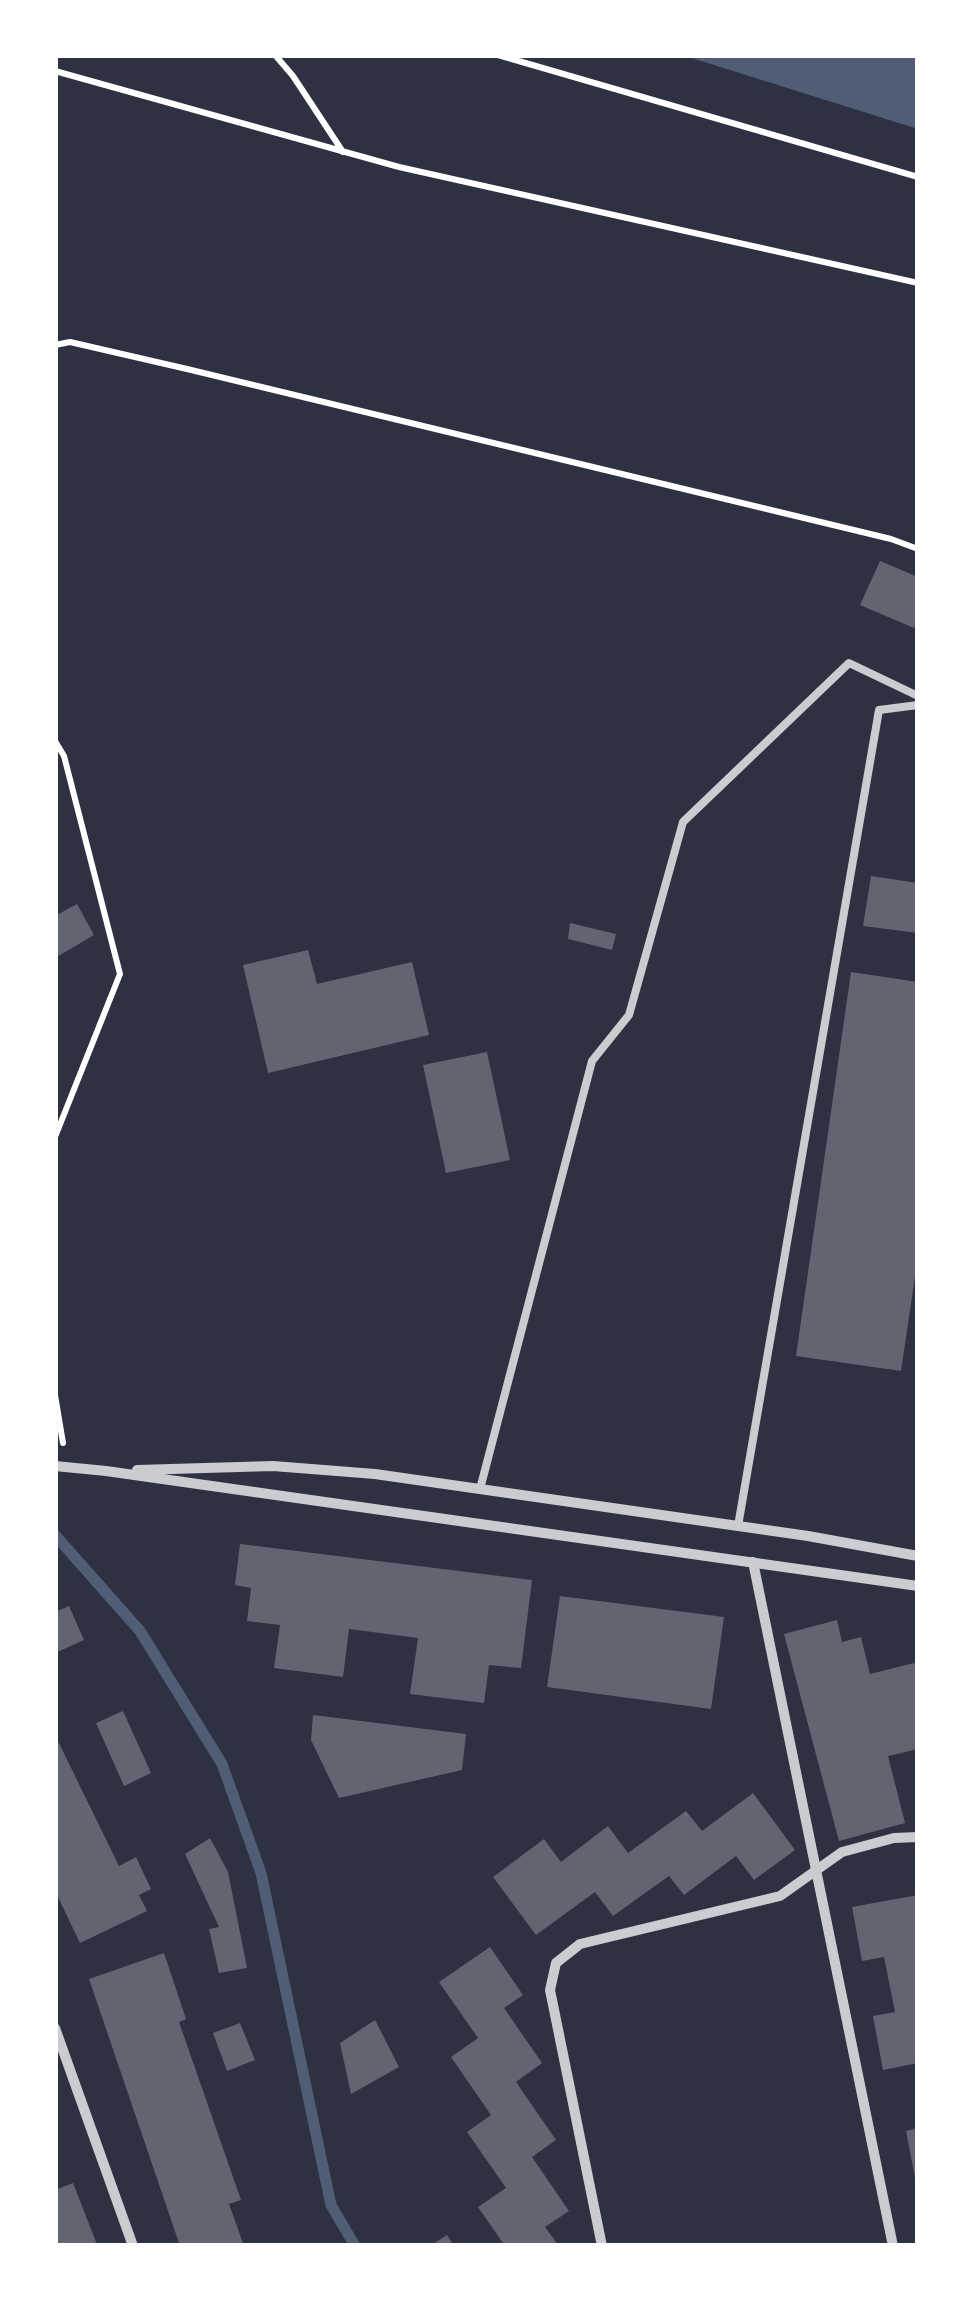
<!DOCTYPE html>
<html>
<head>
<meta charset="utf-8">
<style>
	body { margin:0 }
	#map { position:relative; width:973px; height:2301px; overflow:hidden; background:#2d3142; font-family:Helvetica,sans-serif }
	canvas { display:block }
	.frame { position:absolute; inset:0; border:58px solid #fff; pointer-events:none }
</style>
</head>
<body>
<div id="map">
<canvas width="973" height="2301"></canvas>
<div class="frame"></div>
</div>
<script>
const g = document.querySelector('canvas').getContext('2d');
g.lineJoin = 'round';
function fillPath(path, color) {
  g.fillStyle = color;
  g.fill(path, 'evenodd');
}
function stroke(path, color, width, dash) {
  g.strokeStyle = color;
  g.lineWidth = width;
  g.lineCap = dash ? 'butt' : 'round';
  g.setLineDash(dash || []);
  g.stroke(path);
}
fillPath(new Path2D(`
	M682 55H918V129Z`), '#4f5d75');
stroke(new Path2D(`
	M55 1535 140 1631 222 1764 261 1873 331 2205 355 2246`), '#4f5d75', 11);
fillPath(new Path2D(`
	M880 561 918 577V618L914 628 860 605Z
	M871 876 918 883V933L863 926Z
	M77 904 94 935 55 958V916Z
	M570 923 616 934 612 950 568 939Z
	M308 950 317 984 412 962 429 1035 268 1073 243 965Z
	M851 972 918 982V1256L901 1371 796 1356Z
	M487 1052 510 1160 446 1173 423 1065Z
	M240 1544 532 1580 521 1668 489 1665 484 1703 410 1694 418 1638 349 1629 343 1677 274 1668 280 1625 247 1621 251 1588 235 1585Z
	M560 1596 724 1617 711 1709 547 1687Z
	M69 1606 84 1640 55 1653V1612Z
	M837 1620 842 1642 861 1637 870 1674 918 1662V1749L888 1756 905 1823 839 1841 784 1634Z
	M123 1711 151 1773 124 1786 96 1723Z
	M313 1715 466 1734 462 1770 339 1798 311 1740Z
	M55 1735 119 1866 136 1857 151 1889 139 1895 147 1911 80 1943 55 1891Z
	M753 1793 795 1850 754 1880 736 1856 684 1895 669 1876 613 1916 595 1892 536 1935 493 1877 544 1839 561 1862 608 1826 628 1853 686 1811 702 1831Z
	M210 1838 228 1872 247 1968 219 1973 209 1929 219 1927 185 1854Z
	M918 1895V2063L883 2070 873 2016 895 2012 884 1957 862 1961 852 1907Z
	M490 1947 523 1995 504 2008 542 2063 516 2082 556 2140 532 2157 569 2211 545 2227 559 2246H505L478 2207 506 2188 467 2132 491 2115 451 2057 478 2038 439 1982Z
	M164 1953 186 2019 179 2022 241 2200 229 2204 244 2246H180L89 1979Z
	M375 2020 399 2067 351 2094 340 2043Z
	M240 2023 255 2060 227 2071 213 2033Z
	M918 2128V2183H916L906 2131Z
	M73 2183 96 2242 97 2246H55V2190Z
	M447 2235 454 2246H430Z`), '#626471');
stroke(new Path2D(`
	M275 55 293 76 343 152
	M498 55 918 177
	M55 71 399 167 918 283
	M55 345 70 342 187 369 891 539 918 549
	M55 741 64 756 120 974 55 1137
	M55 1395 63 1443`), '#fff', 6);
stroke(new Path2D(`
	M480 1489 592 1061 629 1015 683 822 849 663 918 696
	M738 1526 879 710 918 705`), '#caccd0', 8);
stroke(new Path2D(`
	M55 1466 106 1471 918 1586
	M137 1470 273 1466 375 1474 808 1536 918 1556
	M753 1562 893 2246
	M55 2028 133 2246
	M602 2246 550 1990 556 1963 580 1944 780 1896 842 1852 894 1838 918 1837`), '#caccd0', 10);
</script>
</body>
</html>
